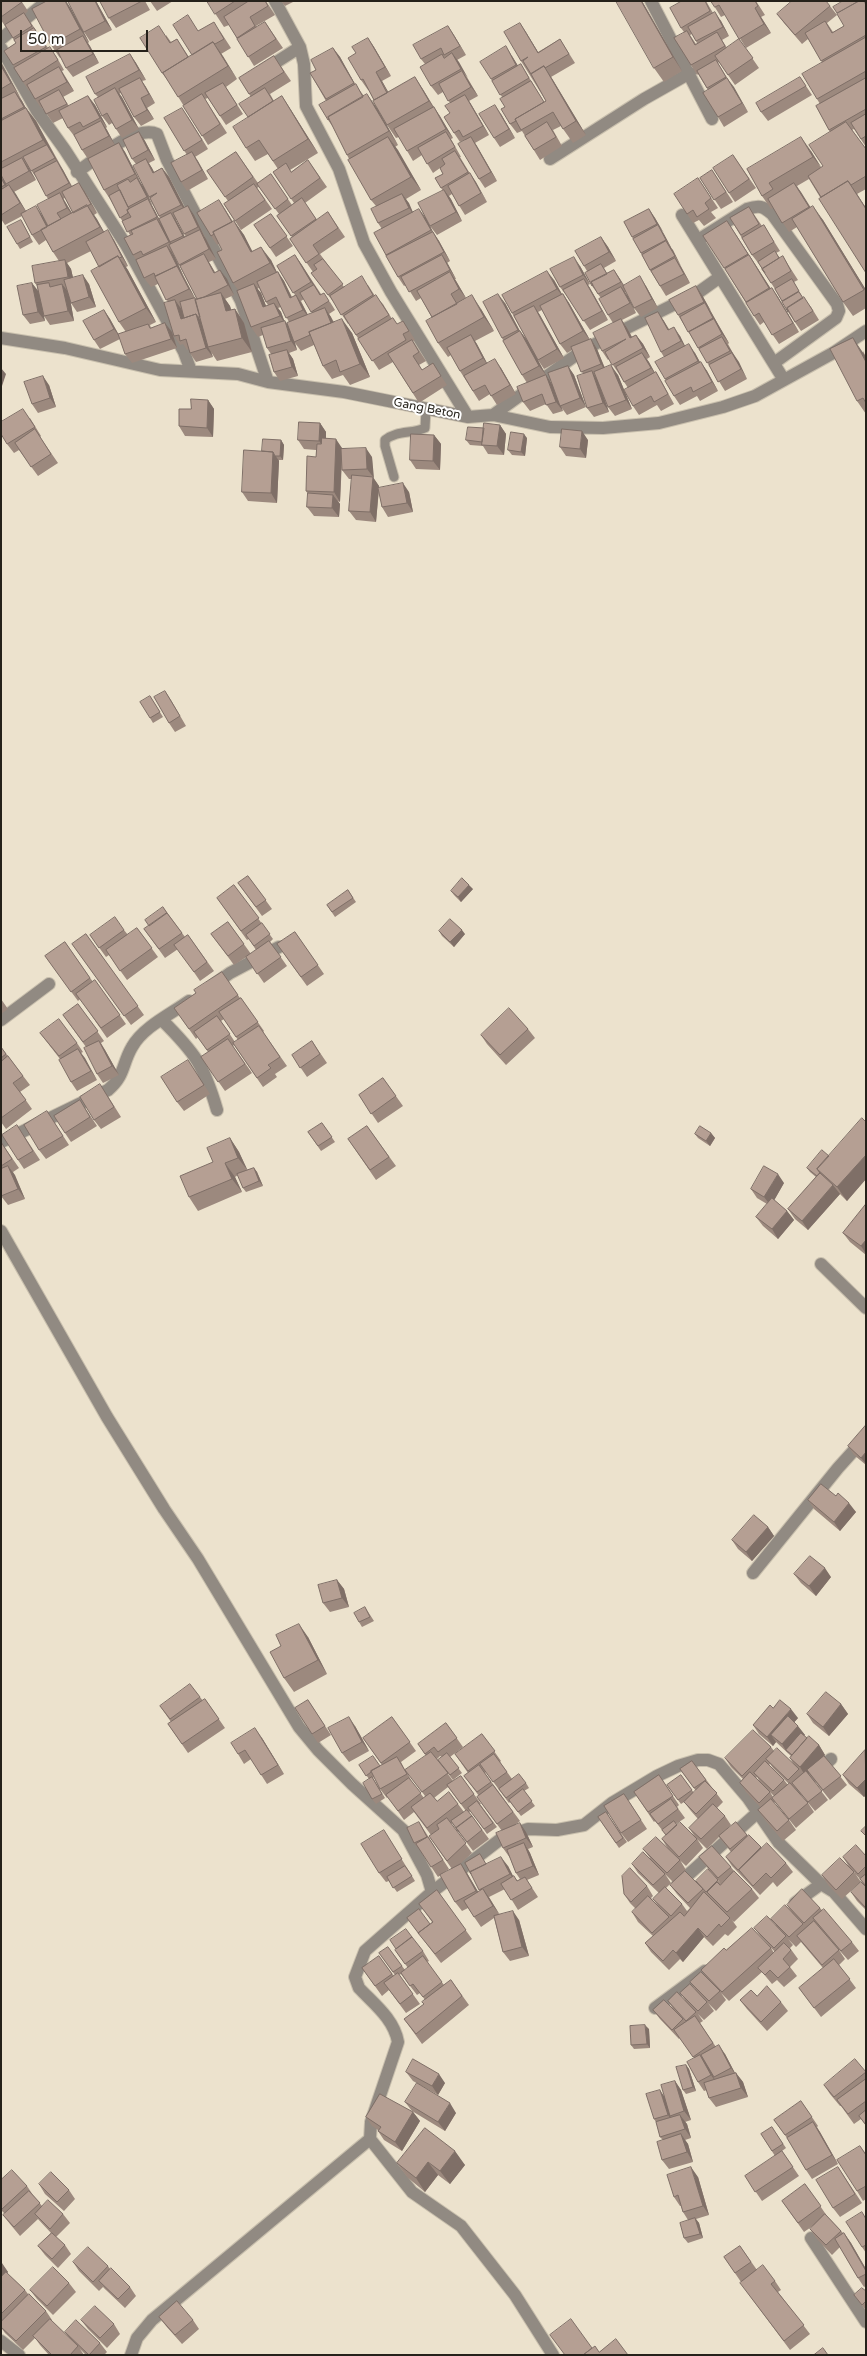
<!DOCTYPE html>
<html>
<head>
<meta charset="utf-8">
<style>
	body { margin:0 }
	#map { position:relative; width:867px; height:2356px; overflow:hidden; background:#ece2cd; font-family:"Varela Round",sans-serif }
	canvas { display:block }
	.frame { position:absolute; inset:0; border:2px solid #25211a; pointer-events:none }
	.scale { position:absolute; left:20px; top:30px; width:128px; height:22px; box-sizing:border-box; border:2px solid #25211a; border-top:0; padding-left:6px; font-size:15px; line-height:18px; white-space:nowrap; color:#25211a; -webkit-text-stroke:4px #fff; paint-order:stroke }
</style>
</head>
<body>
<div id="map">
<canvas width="867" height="2356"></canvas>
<div class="frame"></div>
<div class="scale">50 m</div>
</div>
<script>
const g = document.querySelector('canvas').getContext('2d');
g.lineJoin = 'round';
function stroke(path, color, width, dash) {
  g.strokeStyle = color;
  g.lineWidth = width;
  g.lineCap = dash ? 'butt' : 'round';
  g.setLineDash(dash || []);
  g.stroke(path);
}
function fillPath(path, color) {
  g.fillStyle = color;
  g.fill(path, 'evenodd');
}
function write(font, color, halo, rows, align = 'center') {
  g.font = font + ' "Varela Round",sans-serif';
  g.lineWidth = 4;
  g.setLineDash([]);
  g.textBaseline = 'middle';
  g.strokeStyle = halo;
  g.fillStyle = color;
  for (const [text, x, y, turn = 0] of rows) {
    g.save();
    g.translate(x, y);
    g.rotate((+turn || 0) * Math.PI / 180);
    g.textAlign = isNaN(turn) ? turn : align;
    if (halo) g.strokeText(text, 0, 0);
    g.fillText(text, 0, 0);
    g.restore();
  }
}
const lane = new Path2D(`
	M394 477 385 446V440C397 430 412 434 425 428L426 409`);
const street = new Path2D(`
	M275 1 300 47 304 64 306 106 339 169 364 243 391 292 468 417
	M651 1 712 119
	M1 39 47 1
	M1 48 37 111 65 150 126 245 184 352 191 371
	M264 70 300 47
	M550 159 644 99 690 73
	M77 172C95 160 136 124 157 134L167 160 241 301 268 382
	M682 215 784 380
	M698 240 747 209C759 205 763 206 772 214L837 304 839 311 836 318 774 363
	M1 338 65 348 160 370 238 374 268 382 344 392 468 417 493 415 550 427 603 428 659 423 723 407 755 396 833 353 866 331
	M493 415 583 350 699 292 720 277
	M212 986 230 973 279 947
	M1 1020 49 984
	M162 1020C195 1053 204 1065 217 1110
	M1 1142 108 1090C125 1076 122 1064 132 1047 143 1027 171 1014 189 1001
	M1 1231 107 1417 164 1509 198 1559 299 1727 318 1750 352 1784 403 1830 427 1875 432 1892
	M821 1264 866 1308
	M753 1573 838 1468 866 1437
	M798 1789 831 1759
	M678 1884 757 1813
	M795 1903 821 1884
	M655 2008 705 1971
	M811 2238 866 2322
	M1 2341 19 2355
	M131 2355 137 2338 152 2320 370 2139
	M553 2355 515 2295 461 2226 412 2192 370 2139 371 2122 398 2042C394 2019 374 2004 359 1988L355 1977 365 1951 432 1892 502 1838 528 1829 557 1830 584 1825 612 1803 657 1776 678 1766 698 1760H708L719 1764 748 1798 779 1843 821 1884 834 1892 866 1929`);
stroke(lane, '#c8bfad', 11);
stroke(street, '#c8bfad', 14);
stroke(lane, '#918a82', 9);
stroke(street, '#918a82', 12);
fillPath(new Path2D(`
	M1 1 22 2 28 11 25 14 48 48 56 56 64 70 62 71 74 91 63 97 69 106 88 96 95 105 107 127 106 128 115 145 119 143 125 152 159 219 160 218 149 197 136 164 132 159 139 132 145 141 155 160 149 163 154 172 162 168 169 177 184 207 194 215 216 259 209 262 215 272 227 279 234 295 225 299 230 306 231 310 235 309 244 323 252 352 217 361 211 352 213 357 196 362 190 353 189 349 187 350 183 344 180 345 174 336 168 302 158 284 151 287 144 278 136 260 133 255 130 235 110 199 104 190 88 159 82 150 75 137 68 128 63 118 53 123 42 107 41 108 35 99 30 91H29L23 82 15 68 4 51 16 43 1 20ZM176 220H177L186 237H185ZM172 253H173L197 299 195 298Z
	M68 1H96L112 30 90 41 84 32Z
	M100 1H145L150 10 116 28 109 18Z
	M150 1H173L157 11Z
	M207 1H266L275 15 256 26 257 27 265 22 283 48 254 66 229 25 224 27Z
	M281 1H295L285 6Z
	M642 1 682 71 664 82 654 68Z
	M706 1 713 13 721 21 729 36 722 40 727 48 739 39 759 68 735 85 719 62 718 63 748 112 724 127 718 117 708 90 698 74 697 75 691 65 684 32 681 28ZM692 34 697 43 696 44 690 35Z
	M711 1H756L765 15 761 17 771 33 746 48 725 15 721 17Z
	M866 4V147L854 129 852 130 866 149V189L857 194 866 208V273L809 179 797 186 810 208 823 220 866 290V308L853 316 843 302 797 227 789 232 773 208 771 209 762 196 747 169 811 151 821 168 823 166 830 132 816 106 820 104 817 99 822 62 808 39 802 44 784 23 777 14 830 6 837 15 827 23 833 32 844 26Z
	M70 7 89 42 88 43 99 63 73 77 66 68 61 58H60L51 45Z
	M520 23 538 52 560 39 575 63 551 77 586 135 573 143 561 126 553 130 562 146 540 160 522 131 517 133 510 124 502 97 491 79 512 56 518 66 521 64 527 74 544 102 546 101 521 61Z
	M448 26 466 55 457 60 478 96 469 101 489 135 475 143 497 181 485 188 479 179 465 140 460 142 454 133 450 113V103L443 92 438 95 431 86 425 64 421 59Z
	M199 31H220L231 48 221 54 237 79 226 87 243 114 226 125 208 98 205 99 227 133 208 145 169 82 162 73 166 35 171 42 177 39 189 57 192 55Z
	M368 38 374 47 391 76 382 81 388 92 415 77 424 91 453 138 451 139 461 157H460L487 202 465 215 452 194 449 196 462 221 437 235 430 226 443 191 435 178 443 174 440 168 433 173 422 155 413 161 399 137 396 138 387 125 368 89V90L361 80 356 53Z
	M333 48 340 57 355 84 364 96 377 108 398 145 395 147 421 190 406 199 413 213 426 218 433 232 439 241 450 261 447 263 456 279H455L466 298 458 303 481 309 494 331 475 341 487 363 501 368 516 394 497 405 490 394 479 401 460 371 451 355 448 357 438 343 432 318 421 298 416 301 406 285 404 286 398 277 374 233 382 229 378 223 376 206 371 200 347 155 333 127 328 120 326 101 310 73 316 70Z
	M130 54 136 63 146 80 142 81 155 103 147 108 154 119 141 126 134 117 121 93 119 94 139 129 122 138 112 123 109 125 102 116 98 97 95 94Z
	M274 56 291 81 270 94 274 101 282 96 291 110 318 153 290 170 291 172 308 160 327 187 305 203 317 220 328 212 345 237 320 254 344 287 368 285 375 296 383 304 392 319 393 318 397 324 409 330 415 340 413 341 426 361 419 365 422 370 439 373 447 385 419 403 393 362 379 370 348 323V324L335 304 311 273 313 272 290 239 292 237 277 216 279 214 259 187 257 188 272 209 241 230 224 204 228 201 207 171 236 152 258 183 271 174 292 205 294 203 273 172 278 169 268 154 255 161 246 148 248 117 251 97 239 78Z
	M1 62 20 97 26 108 36 121 72 186 79 183 85 192 97 213 94 215 104 232 114 240 128 266 126 267 156 322 150 325 151 328 172 332 177 348 132 363 125 354 120 339 100 349 94 340 104 310 110 319 119 335 126 332 119 322 99 267 91 251 67 263 71 269 73 278 89 284 96 307 77 312 71 303 70 299 74 321 50 325 44 316 43 314 45 321 30 324 23 315 32 283 38 292 37 286 35 283 59 261 53 252 46 240 39 245 32 235 22 216 5 225 1 219ZM28 166 38 180 48 199V226L42 215 26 211 14 192 36 180ZM65 198 73 213H72L63 199Z
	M800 77 812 95 768 121 761 112Z
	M501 114 515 138 500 147 494 138Z
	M188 117 208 149 195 157 208 179 187 191 181 182 187 155 164 118Z
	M733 155 756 188 735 202 729 193Z
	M712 170 733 202 721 209 700 178Z
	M698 178 718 208 711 212 716 218 704 226 699 220 693 223 687 214Z
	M219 200 233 222 234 221 244 235 252 252 271 260 277 272H278L284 281 292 297 295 295 277 266 295 255 321 294 330 302 335 310 329 314 334 322 352 333 370 377 350 385 343 375 332 379 323 366 314 345 301 351 295 343 297 350 289 353 293 359 298 376 280 381 274 372 271 354 267 348 263 335 258 337 251 327 238 290 233 283 222 250 219 244 217 245 211 236ZM259 288 266 302 268 305 266 306 261 293 257 289ZM304 299 312 313 308 315 301 301ZM281 307 289 322 287 324 284 321 281 312 278 308Z
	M749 207 762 226 764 225 770 235 780 251 776 253 780 258 783 256 789 266 798 280 794 282 803 298 811 307 819 320 801 331 788 312 775 289 759 264 752 255 730 218Z
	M649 209 655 218 690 283 666 296 650 270 624 222Z
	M271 214 293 246 276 257 254 225Z
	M21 220 33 242 20 249 17 244Z
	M727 221 771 289 772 288 778 297 799 332 779 344 764 322 760 325 754 316 725 269 703 236Z
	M601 237 608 247 616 261 604 268 607 273 614 270 624 285 646 286 658 308 641 317 634 308 626 292 625 293 636 313 622 320 627 328 632 337 636 335 643 344 650 357 647 359 655 373 656 372 662 382 674 404 661 411 657 405 639 415 633 406 628 388 619 374 609 359 608 360 602 351 613 323 608 315 601 298 592 286 587 271 584 266Z
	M580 266 590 284 588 285 608 320 590 330 567 296 560 287Z
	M554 280 562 294H563L569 303 590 340 591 339 597 349 605 368 618 375 632 409 615 416 608 407 602 391 609 412 594 417 587 408 583 374 572 350 567 353 560 344 542 310 538 312 564 358 544 369 538 360 512 313Z
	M696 286 702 295 720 328 729 343 728 344 747 379 725 391 678 315Z
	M505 303 520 331 527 340 546 375 552 384 568 366 574 375 586 407 567 415 561 407 563 411 553 414 546 404 530 411 523 402 527 383 522 375 502 338Z
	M658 312 669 329 680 336 685 346 695 353 700 362 707 371 718 391 700 401 697 396 680 405 674 396 665 379 664 357 661 352Z
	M863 351 866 357V414L857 401Z
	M49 385 56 407 38 413 32 404Z
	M208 400 214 409 213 437 185 436 179 426 191 409Z
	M30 418 41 436 40 437 58 463 38 476 19 450 14 453 7 444Z
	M320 423 326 432V438L342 448V449L372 457 373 478 379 486V488L409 492 413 512 388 517 382 507 379 490 376 522 356 520 349 511 352 479H349L342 470V461L340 502 338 501 340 504 339 517 314 516 307 507 308 494 306 491 316 457V450L304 449 298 440Z
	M500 425 506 434 504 455 488 454 483 446 470 445 466 440 484 428Z
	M434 435 441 444 440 470 416 469 410 460Z
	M527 438 525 456 512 455 508 450Z
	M281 440 284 445 283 460H279L277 503 248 501 242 492 262 451Z
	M588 440 586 458 566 456 560 447Z
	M165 691 171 700 186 726 175 732 169 723Z
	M150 696 163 717 153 723 150 718Z
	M248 876 272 909 262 916 238 883Z
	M234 885 273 939 270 942 287 966 264 983 246 957 256 950 249 939 247 940 217 898Z
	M473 889 461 902 454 895 451 891Z
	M348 890 356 902 335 917 327 905Z
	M163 907 185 937 188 935 214 971 200 981 178 949 165 958 144 929 148 926Z
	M228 922 251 954 234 965 211 934Z
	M137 928 158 957 127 980 109 955 106 957 90 935 124 930 128 935Z
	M439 931 465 934 454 947 442 936Z
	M295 932 324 974 307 986 277 944Z
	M86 934 144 1015 131 1025 72 944Z
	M65 942 93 982 95 980 126 1024 107 1038 80 999 78 1001 45 956Z
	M222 972 240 998H241L264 1031 263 1032 287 1066 275 1074 277 1077 263 1087 234 1045 233 1046 252 1073 225 1091 201 1057 208 1052 198 1037 196 1039 174 1008 196 993ZM224 1019 238 1040 235 1042 221 1021Z
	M1 999 8 1009 1 1014Z
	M78 1004 104 1041 101 1043 105 1050 119 1075 103 1083 97 1074 86 1047 63 1015Z
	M528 1029 535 1038 506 1065 487 1044 481 1035Z
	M40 1033 77 1043 83 1052 81 1053 97 1080 77 1091 71 1082 60 1059Z
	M312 1041 327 1063 307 1077 292 1055Z
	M1 1047 30 1085 20 1092 32 1109 6 1129 1 1122Z
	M188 1060 210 1094 184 1111 177 1102Z
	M383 1078 403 1106 378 1123 359 1095Z
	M106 1093 121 1117 101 1129 94 1120Z
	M80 1100 97 1126 71 1142 65 1133Z
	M47 1111 69 1145 46 1159 39 1150Z
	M866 1122V1179L847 1201 840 1194 808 1230 795 1219 788 1209 816 1177 810 1172 807 1168 829 1156Z
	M322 1123 335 1142 321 1151 308 1132Z
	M17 1125 40 1160 24 1169 18 1160Z
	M367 1126 396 1166 376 1180 348 1139Z
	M711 1133 715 1138 710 1146 698 1138 695 1134Z
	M230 1138 239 1152 247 1170 254 1168 257 1172 263 1186 246 1192 243 1188 238 1175 235 1177 242 1192 198 1211 189 1197Z
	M1 1142 19 1168 13 1172 25 1199 8 1205 1 1196Z
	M784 1183 774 1200 787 1211 794 1220 778 1239 763 1226 756 1217 767 1204 757 1198 751 1189Z
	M866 1204V1255L850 1242 843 1233Z
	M866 1425V1465L854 1455 848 1446Z
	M836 1496 856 1512 840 1531 814 1509 808 1500Z
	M768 1527 774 1536 752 1561 738 1549 732 1540Z
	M794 1574 831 1577 816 1596 801 1583Z
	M337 1580 344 1589 349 1607 330 1612 323 1603Z
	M365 1607 374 1621 362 1627 359 1622Z
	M308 1637 327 1674 294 1692 284 1678 281 1646Z
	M200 1697 203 1701 205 1699 225 1728 188 1753 168 1724 171 1722 160 1706Z
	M308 1700 331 1735 318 1743 295 1708Z
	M841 1704 848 1714 829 1736 813 1723 807 1714Z
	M773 1708 798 1718 794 1722 805 1735 804 1736 819 1745 825 1755 824 1756 847 1785 830 1800 809 1774H808L828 1800 815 1811 796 1788 795 1789 808 1803 814 1812 796 1828 775 1802 774 1803 789 1820 796 1830 783 1841 765 1820 758 1810 761 1808 746 1792 740 1783 743 1779 731 1767 725 1758 771 1747 774 1751 794 1765 790 1758 791 1756 776 1742 773 1746 759 1734 753 1725ZM770 1764 773 1768 789 1784 788 1785 784 1780 769 1765ZM757 1777 760 1782 774 1796 773 1797 770 1792 756 1778Z
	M392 1717 416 1751 401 1762 405 1770 426 1756 418 1744 446 1723 463 1747 450 1757 462 1773 453 1780 438 1760 442 1757 440 1756 437 1759 453 1781 461 1776 481 1804H480L497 1827 487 1834 471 1811 469 1812 489 1839 473 1851 452 1823 451 1824 472 1853 459 1865 461 1864 467 1873 478 1892 480 1891 471 1874 486 1864 508 1866 513 1876 518 1881 520 1879 516 1873 510 1858 503 1848 502 1831 477 1797 479 1796 464 1776 468 1773 455 1754 482 1734 501 1761 500 1762 512 1779 526 1783 529 1788 524 1791 535 1806 521 1816 510 1802 509 1803 500 1791 486 1772 485 1773 520 1821 515 1825 526 1832 533 1847 528 1849 530 1853 539 1875 527 1880 538 1897 518 1910 505 1889 489 1897 499 1914 519 1920 529 1956 510 1961 503 1952 494 1918 481 1927 468 1908 462 1911 455 1902 452 1869 429 1836 431 1835 414 1812 404 1820 388 1797 387 1798 380 1789 374 1777 373 1778 385 1798 376 1804 372 1799 369 1779 359 1765 380 1766 382 1765 363 1738ZM406 1770 425 1796 424 1798 412 1782ZM448 1787 466 1811 464 1812 458 1804 437 1801 434 1798Z
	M355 1726 369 1751 349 1762 342 1753Z
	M262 1738 284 1774 267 1784 251 1759 244 1764 238 1754Z
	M866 1750V1795L864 1797 849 1784 843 1775Z
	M692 1761 723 1802 717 1808 725 1816 731 1825 721 1835 736 1822 748 1836 749 1835 762 1848 786 1863 793 1872 777 1887 773 1882 760 1895 732 1866 726 1857 731 1852 719 1837 707 1849 695 1837 689 1828 698 1819 691 1811 684 1802 681 1804 667 1785 681 1775 694 1793 696 1791 680 1769Z
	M659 1775 679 1805 677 1807 685 1818 676 1824 697 1839 703 1848 686 1866 668 1849 662 1839 666 1835 655 1821 654 1822 634 1792Z
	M630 1803 647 1829 628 1842 621 1833Z
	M606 1812 627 1842 619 1848 598 1817Z
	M419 1822 449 1869 438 1877 418 1847V1848L414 1843Z
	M390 1840 415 1881 397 1892 389 1881 386 1882 379 1873Z
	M643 1849 680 1860 686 1870 679 1876 698 1885 718 1880 721 1884 706 1866 699 1857 731 1867 734 1871 752 1889 759 1898 734 1922 732 1920 737 1927 728 1936 725 1934 713 1946 704 1937 683 1962 680 1959 669 1970 651 1952 645 1943 653 1936 638 1922 632 1912 636 1909 630 1903 624 1894 647 1886 653 1896 651 1898 659 1907 653 1899 659 1893 638 1873 632 1864 650 1858ZM665 1874 673 1882 670 1885 677 1894 690 1908 687 1911 682 1904 666 1888 671 1883Z
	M866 1856V1910L857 1901 851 1892 865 1887 860 1879 849 1867 843 1857Z
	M854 1872 861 1882 842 1899 828 1885 822 1875Z
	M437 1890 472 1939 441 1963 407 1918 430 1924 432 1922 419 1904Z
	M787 1905 820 1908 852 1942 859 1951 848 1960 818 1926 839 1950 845 1959 839 1965 856 1988 821 2017 799 1988 823 1968 801 1942 796 1947 788 1939 793 1945 790 1948 798 1959 790 1967 797 1976 784 1987 777 1980 772 1984 762 1972 729 2001 721 1993 726 2000 716 2011 708 2003 714 2011 704 2020 698 2014 703 2021 700 2023 716 2047 725 2054 735 2073H736L743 2082 748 2097 716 2107 709 2098 707 2090 704 2091 698 2082 694 2058 680 2038 679 2039 660 2019 653 2010 673 2009 668 2001 685 2000 680 1993 695 1989 690 1982 706 1977 701 1970 726 1950 771 1948 774 1953 775 1952 761 1937 754 1928 776 1925 771 1919 792 1913Z
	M388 1947 405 1970 408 1968 395 1950 423 1951 429 1961 427 1962 444 1985 451 1980 469 2005 422 2044 404 2019 424 2004 425 2000 420 1993 417 1995 401 1974 399 1975 420 2004 406 2013 389 1990 382 1996 362 1968 379 1956 394 1976 395 1975 379 1953Z
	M757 1996 781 2002 788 2011 767 2031 747 2009 740 2000Z
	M649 2029 650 2048 634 2049 631 2045Z
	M686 2065 689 2069 696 2091 686 2094 683 2090Z
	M406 2072 445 2083 438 2095 413 2081Z
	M866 2072V2126L861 2119 854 2124 841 2106H840L830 2094 824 2085Z
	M675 2081 681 2090 691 2120 685 2122 687 2124 691 2138 685 2140 688 2144 693 2162 669 2169 662 2160 663 2140 660 2137 656 2122 654 2119 664 2095Z
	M801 2101 818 2126 817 2127 838 2164 812 2179 806 2170 787 2138 774 2120Z
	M405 2102 456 2113 445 2131 412 2111Z
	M413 2112 420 2121 402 2151 384 2140 378 2131V2130L372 2126 366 2117Z
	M772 2127 786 2148 782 2151 799 2176 762 2201 745 2176 775 2156 761 2134Z
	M425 2128 465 2165 450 2184 438 2175 425 2192 407 2177 397 2163Z
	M860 2146 866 2154V2199L863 2201 857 2191Z
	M838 2167 862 2203 840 2217 833 2208Z
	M698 2177 709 2215 696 2219 699 2223 703 2238 688 2243 684 2238 688 2220 683 2212 681 2206H680L674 2197Z
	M1 2180 27 2186 33 2195 42 2206 63 2214 70 2223 56 2237 65 2245 71 2254 58 2268 45 2255 38 2246 51 2233 38 2219 20 2236 10 2224 3 2215 5 2214 1 2210Z
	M39 2184 69 2190 75 2199 64 2211 45 2194Z
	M805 2184 827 2216 844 2234V2233L851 2243 866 2269V2286L864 2287 858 2278 840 2247 832 2255 816 2238 810 2229 814 2225 804 2232 782 2201Z
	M866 2218V2253L862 2247Z
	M740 2246 757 2270 775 2281 781 2290 778 2292 810 2334 790 2350 747 2292 741 2282 724 2257Z
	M73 2262 108 2266 110 2269 130 2287 136 2296 125 2308 106 2290 103 2287 99 2291 79 2271Z
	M1 2263 8 2272 7 2273 25 2290 28 2294 46 2311 52 2320V2321L69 2338 65 2332 100 2343 107 2352 104 2355H86L80 2349 84 2355H49L40 2345 35 2338 23 2350 5 2333 2 2329H1Z
	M69 2283 76 2292 53 2315 37 2299 30 2290Z
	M866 2291V2309H865L854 2295Z
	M159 2317 193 2320 199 2329 182 2344 166 2326Z
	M81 2320 114 2324 120 2334 107 2348 88 2329Z`), '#9c897e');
fillPath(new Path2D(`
	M65 1H66L70 7 89 42 80 29Z
	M95 1H96L112 30 105 21Z
	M641 1H642L682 71 673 57Z
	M755 8 761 17 771 33 764 24Z
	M715 12 721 21 729 36 723 27Z
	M520 23 526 32 544 62 538 53Z
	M448 26 454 35 466 55 460 46Z
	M83 36 90 46 99 63 93 54Z
	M368 38 374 47 391 76 385 67Z
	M213 42 223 56 237 79 228 66Z
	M506 46 512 56 523 74 516 65Z
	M333 48 340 57 360 93Z
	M452 53 459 62 468 78 461 69Z
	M130 54 136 63 146 80 139 70Z
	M1 62 2 64 20 97 11 83 1 66Z
	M544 66 553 80 586 135 576 121Z
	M59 67 65 77 74 91 67 82Z
	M462 71 468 80 478 96 471 87Z
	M376 72 382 81 394 102 388 93Z
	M415 77 424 91 438 115 429 101Z
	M140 78 146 87 155 103 149 94Z
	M727 78 734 87 748 112 742 103Z
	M115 88 122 97 139 129 132 120Z
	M15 92 22 101 30 116 24 107Z
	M367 94 377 108 398 145 389 131Z
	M465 95 471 104 489 135 483 126Z
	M88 96 95 105 107 127 100 118Z
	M282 96 291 110 318 153 308 139Z
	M141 98 147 108 154 119 147 110Z
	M495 105 501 114 515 138 509 129Z
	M434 107 440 116 453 138 446 129Z
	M26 108 36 121 61 168 43 140Z
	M182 108 188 117 208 149 202 140Z
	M101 121 107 130 115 145 109 136Z
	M139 132 145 141 155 160 148 150Z
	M388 137 398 150 421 190 411 177Z
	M471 137 477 146 497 181 491 172Z
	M801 137 811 151 823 170 813 157Z
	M119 143 125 152 141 183 135 174Z
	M455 151 474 181 470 173 476 182 487 202 468 172Z
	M192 152 198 161 208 179 202 170Z
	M22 158 28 167 36 180 29 171Z
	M146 159 152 168 159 182 153 173Z
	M57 161 63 170 75 193 69 183Z
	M162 168 169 177 188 214 181 205Z
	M1 177 4 181 11 194 5 185Z
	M137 178 144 187 153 206 147 197Z
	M848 181 857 194 866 208V209Z
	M79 183 85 192 97 213 91 204Z
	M794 183 801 192 816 216 809 207Z
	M9 185 16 194 27 213 20 203Z
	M444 190 451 199 462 221 456 212Z
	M60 193 66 203 74 217 67 208Z
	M402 194 409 203 415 217 409 208Z
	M148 199 154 209 163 226 157 217Z
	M219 200 225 209 239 232 233 223Z
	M87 205 97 219 109 241 100 227Z
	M36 206 42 215 54 237 47 227Z
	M188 206 194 215 204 236 198 227Z
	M813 206 823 220 866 290V292Z
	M419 209 426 218 437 240 431 230Z
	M649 209 655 218 664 233 657 224Z
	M171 213 177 222 189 245 183 236Z
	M157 219 164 228 175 252 169 242Z
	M234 221 244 235 260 266 251 252Z
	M727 221 755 264 776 297 769 288Z
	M658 225 664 234 672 249 666 240Z
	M108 230 114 240 128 266 122 257Z
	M200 230 206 239 216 259 209 249Z
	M433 232 439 241 450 261 444 252Z
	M601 237 608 247 616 261 609 252Z
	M666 241 673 250 681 266Z
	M167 246 174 255 183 275 177 266Z
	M261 247 271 260 279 277 270 263Z
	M204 254 210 264 220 282 214 273Z
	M295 255 302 265 326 304 311 282Z
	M442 255 448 264 456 279 450 270Z
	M118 256 128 270 156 322 146 308Z
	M574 257 580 266 590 284 583 275Z
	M675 258 681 267 690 283 684 274Z
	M65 260 71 269 75 286 68 277Z
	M177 266 183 276 195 298 189 289Z
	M220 270 227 279 234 295 228 285Z
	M614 270 620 279 627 291 621 282Z
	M547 271 554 280 564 298 557 289Z
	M278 272 284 281 296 307 290 298Z
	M450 272 456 281 466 298 459 289Z
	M83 275 89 284 96 307 89 297Z
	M640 276 646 286 658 308 652 299Z
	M584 279 590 288 608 320 602 311Z
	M32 283 39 292 45 321 38 312Z
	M62 284 69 293 74 321 68 311Z
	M254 284 261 293 270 316 263 307Z
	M696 286 702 295 711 311 704 302Z
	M621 287 628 296 636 313 630 303Z
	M772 288 778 297 799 332 793 323Z
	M221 293 230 306 236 325 226 311Z
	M498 294 505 303 524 339 518 330Z
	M563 294 569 303 590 340 583 331Z
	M296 295 302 304 310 319 303 310Z
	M472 295 481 309 494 331 484 317Z
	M175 300 182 310 187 328 181 319Z
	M274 303 281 312 286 325 280 316Z
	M705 303 711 312 729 343 722 334Z
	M534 306 540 315 564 358 557 349Z
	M325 308 331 317 339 336 332 327Z
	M235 309 244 323 252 352 242 338Z
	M104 310 110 319 121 339 114 329Z
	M658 312 664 321 674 339 668 330Z
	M196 314 203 324 208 347 211 352 213 357 206 348Z
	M342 319 352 333 370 377 360 364Z
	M621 319 627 328 637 347 630 338Z
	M285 321 291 330 297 350 291 341Z
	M165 323 172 332 177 348 171 339Z
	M674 327 680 336 687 350 681 341Z
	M520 331 527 340 546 375 539 366Z
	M471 335 477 344 489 367 483 358Z
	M636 335 643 344 650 357 643 348Z
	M722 337 739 362 747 379 741 369Z
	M853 338 866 357V362Z
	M591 339 597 349 607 374 601 364Z
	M689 344 695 353 704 370 698 361Z
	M287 350 293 359 298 376 292 367Z
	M642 353 649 362 657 377 651 368Z
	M495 359 501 368 516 394 510 385Z
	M701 362 707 371 718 391 712 382Z
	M611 365 618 375 632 409 626 400Z
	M568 366 574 375 586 407 580 398Z
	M1 368 6 374 1 389Z
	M592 371 598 381 609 412 603 403Z
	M546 375 552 384 563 411 556 402Z
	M43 376 49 385 56 407 50 398Z
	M208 400 214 409 213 437 207 428Z
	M320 423 326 432V450L319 441Z
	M500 425 506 434 504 455 497 446Z
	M582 431 588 440 586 458 580 449Z
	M524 434 527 438 525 456 521 452Z
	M434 435 441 444 440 470 433 461Z
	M336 439 342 448 340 502 334 492Z
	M281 440 284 445 283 460 280 456Z
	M366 448 372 457 374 478 367 469Z
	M273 452 279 461 277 503 271 493Z
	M373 477 379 486 376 522 370 512Z
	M403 483 409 492 413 512 407 503Z
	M333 495 340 504 339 517 332 508Z
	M469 885 473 889 461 902 458 897Z
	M462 930 465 934 454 947 450 942Z
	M99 1041 105 1050 119 1075 112 1066Z
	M78 1049 85 1058 97 1080 91 1071Z
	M711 1133 715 1138 710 1146 706 1141Z
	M230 1138 239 1152 248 1171 238 1158Z
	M866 1155V1179L847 1201 837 1187Z
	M225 1163 235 1177 242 1192 232 1179Z
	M8 1166 15 1175 25 1199 18 1189Z
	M254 1168 257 1172 263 1186 259 1181Z
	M778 1174 784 1183 771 1206 764 1197Z
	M833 1185 840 1194 808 1230 802 1221Z
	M787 1211 794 1220 778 1239 772 1229Z
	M866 1240V1254L861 1246Z
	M866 1452V1464L861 1458Z
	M849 1503 856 1512 840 1531 834 1522Z
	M768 1527 774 1536 752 1561 746 1552Z
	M825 1568 831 1577 816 1596 809 1586Z
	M337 1580 344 1589 349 1607 342 1598Z
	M299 1624 308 1637 327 1674 318 1660Z
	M841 1704 848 1714 829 1736 823 1727Z
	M791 1709 798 1718 778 1741 771 1735 776 1742 773 1746 767 1737Z
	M349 1717 355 1726 369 1751 362 1742Z
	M798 1726 805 1735 789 1753 786 1750 788 1754 782 1744Z
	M255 1728 262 1738 284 1774 278 1765Z
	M819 1745 825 1755 806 1777 800 1767Z
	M866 1779V1795L864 1797 857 1788Z
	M520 1823 526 1832 533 1847 526 1838Z
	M524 1843 530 1853 539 1875 533 1866Z
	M501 1857 508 1866 517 1884 510 1874Z
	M461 1864 467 1873 483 1900 476 1891Z
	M483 1889 490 1899 500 1915 493 1906Z
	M513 1911 519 1920 529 1956 522 1947Z
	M698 1928 704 1937 683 1962 676 1953Z
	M645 2025 649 2029 650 2048 647 2044Z
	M719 2045 725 2054 737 2077 731 2068Z
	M700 2055 707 2064 717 2084 711 2075Z
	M686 2065 689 2069 696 2091 693 2087Z
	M736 2073 743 2082 748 2097 741 2088Z
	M439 2074 445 2083 438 2095 432 2086Z
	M675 2081 681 2090 691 2120 684 2111Z
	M660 2090 666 2099 670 2116 673 2120 674 2124 668 2115Z
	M450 2103 456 2113 445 2131 438 2122Z
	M413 2112 420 2121 402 2151 395 2142Z
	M680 2115 687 2124 691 2138 685 2129Z
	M813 2122 820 2132 838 2164 832 2155Z
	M681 2134 688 2144 693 2162 687 2152Z
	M455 2151 465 2165 450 2184 440 2171Z
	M428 2162 438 2175 425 2192 416 2178Z
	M691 2167 698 2177 709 2215 703 2206Z
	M695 2218 699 2223 703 2238 700 2234Z
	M844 2233 851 2243 866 2269V2271Z
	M2 2263 8 2272 1 2280V2264Z`), '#7f6f67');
const building = new Path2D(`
	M1 1H21L22 2 1 17Z
	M47 1H65L80 29 51 45 32 9Z
	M68 1H95L105 21 84 32Z
	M100 1H142L109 18Z
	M207 1H235L215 14Z
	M249 1H265L268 6 250 17 255 26 237 38 224 17Z
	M616 1H641L673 57 654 68Z
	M682 1H705L710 11 681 28 670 8Z
	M711 1H755L758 6 755 8 764 24 739 39 719 5 715 7Z
	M792 1H826L830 6 795 35 777 14Z
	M843 1H859L837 13 833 7Z
	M859 1H864L866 5V35L821 61 805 33 825 21 832 33 844 26 837 14Z
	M715 12 723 27 696 41 688 27Z
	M24 13 32 26 13 38 5 25Z
	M188 15 198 31 214 22 224 39 215 44 213 42 192 55 173 25Z
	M265 22 276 39 248 57 237 39Z
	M520 23 538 53 560 39 569 54 545 68 544 66 531 74 523 61 528 57 521 61 504 32Z
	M159 26 170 43 177 39 188 57 162 73 140 38Z
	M448 26 460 46 444 55 441 48 421 59 413 45Z
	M34 28 46 47 13 65 4 51 16 43 14 40Z
	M687 31 695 45 717 32 725 46 691 65 674 38Z
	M83 36 93 54 66 68 57 50Z
	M368 38 385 67 376 72 387 93 374 100 363 79 361 80 348 58 356 53 352 47Z
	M865 38 866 39V71L817 99 802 74Z
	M739 39 753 58 728 75 715 56Z
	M213 42 228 66 178 97 163 73Z
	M506 46 516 65 491 79 480 62Z
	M50 47 58 60 23 82 14 68Z
	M333 48 354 83 326 99 310 73 316 70 311 60Z
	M452 53 461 69 431 86 420 67 442 54 444 58Z
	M130 54 139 70 95 94 86 77Z
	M274 56 284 72 249 94 239 78Z
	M716 60 726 77 707 88 697 71Z
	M521 64 529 78 500 95 492 81Z
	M1 66 11 83 1 89Z
	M544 66 576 121 563 129 553 112 521 130 515 119 546 101 531 74Z
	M59 67 67 82 35 99 27 85Z
	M462 71 471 87 448 101 439 84Z
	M415 77 429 101 387 125 373 101Z
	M800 77 806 86 761 112 756 103Z
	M140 78 149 94 141 98 147 110 134 117 119 89Z
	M727 78 742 103 718 117 703 93Z
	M866 78V109L829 130 816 106Z
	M531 81 544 102 515 119 516 121 510 124 501 109 505 107 500 99Z
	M223 83 237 105 220 116 205 93Z
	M356 84 363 97 328 117 329 119 328 120 319 105Z
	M115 88 132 120 116 129 107 113 102 116 94 100Z
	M265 88 273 101 248 117 239 104Z
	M59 90 67 104 46 114 39 101Z
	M15 92 24 107 1 119V99Z
	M202 94 220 124 202 136 183 106Z
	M367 94 389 131 347 155 328 117Z
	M465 95 483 126 463 137 459 130 454 133 444 117 450 113 445 106Z
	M88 96 100 118 83 127 80 122 68 128 59 111Z
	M282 96 308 139 273 161 259 140 246 148 233 127Z
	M495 105 509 129 494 138 479 114Z
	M434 107 446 129 407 151 394 129Z
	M26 108 43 140 1 162V121Z
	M182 108 202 140 184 151 164 118Z
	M866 114V136L861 139 851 123Z
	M101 121 109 136 82 150 74 135Z
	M547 122 556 137 534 150 525 136Z
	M846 122 866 149V176L851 185 848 181 821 197 808 176 823 166 809 145Z
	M139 132 148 150 132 159 123 140Z
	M446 132 455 147 427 164 418 148Z
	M388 137 411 177 371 200 348 160Z
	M471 137 491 172 479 179 458 144Z
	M801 137 813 157 769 183 773 189 762 196 747 169Z
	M119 143 135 174 104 190 88 159Z
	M47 145 55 158 31 171 23 157Z
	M455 151 468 172 441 188 435 178 443 174 440 168 445 164 442 159Z
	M192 152 202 170 181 182 171 163Z
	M236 152 253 177 225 197 207 171Z
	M733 155 749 179 729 193 713 168Z
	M22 158 29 171 6 184 1 175V169Z
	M146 159 153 173 162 168 181 205 159 216 150 198 157 193 149 197 133 166Z
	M308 160 320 178 291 199 273 172 286 163 291 172Z
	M57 161 69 183 46 196 34 173Z
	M712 170 726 192 714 200 700 178Z
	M470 173 481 193 459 206 448 186Z
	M271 174 288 199 275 209 257 184Z
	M1 178 5 185 1 187Z
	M137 178 147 197 128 207 117 185 128 179 130 182Z
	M698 178 711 198 705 203 709 209 697 217 693 210 687 214 674 194Z
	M848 181 866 209V273L819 199Z
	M79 183 91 204 73 213 62 192Z
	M794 183 809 207 782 223 768 199Z
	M254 184 265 200 235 221 224 204Z
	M9 185 20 203 1 215V190Z
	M120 190 129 209 127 210 128 213 120 218 109 196Z
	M444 190 456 212 430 226 418 203Z
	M60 193 67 208 57 213 61 219 48 226 37 205Z
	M402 194 409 208 378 223 371 209Z
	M302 198 316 219 291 236 277 216Z
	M148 199 157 217 127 232 122 221 131 217 127 210Z
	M219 200 232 222 213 232 214 234 211 236 197 213Z
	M87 205 100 227 53 252 41 230Z
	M36 206 47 227 32 235 21 214Z
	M188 206 198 227 184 234 173 213Z
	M813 206 864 290 843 302 792 219Z
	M749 207 759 224 741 235 730 218Z
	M419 209 431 230 386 255 374 233Z
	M649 209 657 224 632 237 624 222Z
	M328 212 338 228 313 245 319 254 306 263 290 239Z
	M171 213 183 236 170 242 159 219Z
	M271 214 287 236 270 248 254 225Z
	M157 219 169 242 143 255 141 251 133 255 124 238 133 234 131 231Z
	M21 220 30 237 17 244 7 227Z
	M234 221 251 252 261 247 270 263 233 283 217 252 222 250 213 232Z
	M727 221 748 254 724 268 703 236Z
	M658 225 666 240 641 253 633 239Z
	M764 225 774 242 752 255 742 238Z
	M108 230 122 257 119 258 118 256 99 267 86 242Z
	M200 230 209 249 179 265 169 245Z
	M433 232 444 252 398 277 386 256Z
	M601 237 609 252 584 266 575 251Z
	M666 241 675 256 650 270 642 255Z
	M167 246 177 266 155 276 154 273 144 278 136 260Z
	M775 251 779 258 762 269 765 273 758 262Z
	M204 254 214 273 220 270 228 285 204 297 197 299 180 266Z
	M295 255 311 282 293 293 277 266Z
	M442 255 450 270 409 292 401 277Z
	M749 255 769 288 746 302 725 269Z
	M118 256 146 308 119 322 91 271Z
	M783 256 791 271 771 283 762 269Z
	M574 257 583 275 560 287 550 269Z
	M675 258 684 274 660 286 651 271Z
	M323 259 343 284 328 295 311 273 317 269 314 265Z
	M65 260 68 277 35 283 32 266Z
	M601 264 607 274 591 282 593 285 592 286 585 273Z
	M177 266 189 289 166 300 155 277Z
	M614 270 621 282 598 294 591 282Z
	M547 271 557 289 512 313 502 295Z
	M278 272 290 298 296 295 303 310 286 318 276 297 266 302 257 282Z
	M450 272 459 289 451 294 457 304 432 317 417 291Z
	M83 275 89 297 71 303 64 280Z
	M362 276 373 295 341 315 330 296Z
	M640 276 652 299 634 308 623 286Z
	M584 279 602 311 583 321 563 290Z
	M792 279 799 291 782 301 775 289Z
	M32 283 38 312 23 315 17 286Z
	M49 283 50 287 62 284 68 311 44 316 37 285Z
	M254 284 263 307 274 303 280 316 251 327 237 291Z
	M314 285 320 295 324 293 329 301 311 312 300 293Z
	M696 286 704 302 678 315 669 300Z
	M621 287 630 303 608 315 599 299Z
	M772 288 793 323 772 335 759 313 754 316 746 303Z
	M799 292 803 298 787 308 788 312 782 302Z
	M221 293 226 311 235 309 242 338 208 347 195 300Z
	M498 294 518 330 502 338 483 302Z
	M563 294 583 331 560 344 540 306Z
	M376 295 389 315 356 335 344 316Z
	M472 295 484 317 438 343 426 321Z
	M804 297 813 311 795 322 787 308Z
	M195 298 200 317H198L196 314 184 318 180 302Z
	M175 300 181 319 196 314 206 348 190 353 186 339 180 341 179 335 174 336 164 303Z
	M705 303 713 318 688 332 680 317Z
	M534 306 557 349 538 360 514 316Z
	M325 308 331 323 309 332 310 335 294 342 287 323Z
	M104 310 114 329 94 340 83 321Z
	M658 312 668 330 674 327 681 341 661 352 645 318Z
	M393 318 397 324 403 321 409 331 403 334 406 340 372 361 358 339Z
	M342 319 360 364 340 372 336 360 323 366 309 332Z
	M621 319 630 338 636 335 643 348 612 365 605 352 626 339 602 351 593 333Z
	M714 319 722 334 698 348 689 332Z
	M285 321 291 341 267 348 261 328Z
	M165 323 171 339 125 354 118 334 148 324 150 328Z
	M520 331 539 366 522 375 503 341Z
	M471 335 483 358 460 371 447 348Z
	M722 337 730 351 707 363 699 349Z
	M853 338 866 362V403L863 398 857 401 830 349Z
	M591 339 601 364 581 372 571 347Z
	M412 340 419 352 413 356 422 370 433 363 441 376 413 393 388 354Z
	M689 344 698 361 665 379 655 362Z
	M287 350 292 367 274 372 269 355Z
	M642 353 651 368 624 382 616 367Z
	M732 353 741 369 718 382 709 365Z
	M495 359 510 385 491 396 485 385 473 391 464 376Z
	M701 362 712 382 693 392 691 387 674 396 665 381Z
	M611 365 626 400 608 407 594 372Z
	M568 366 580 398 560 406 548 373Z
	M592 371 603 403 587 408 577 376Z
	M656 372 668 394 654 402 651 396 633 406 624 390Z
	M546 375 556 402 546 405 542 394 523 402 517 387Z
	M43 376 50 398 32 404 24 382Z
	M191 399 208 400 207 428 179 426V409H191Z
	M23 409 35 427 7 444 1 434V422Z
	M299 422 320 423 319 441 298 440Z
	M484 423 500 425 497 446 482 445Z
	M468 427 484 428 482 442 466 440Z
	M35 429 51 454 31 467 15 443Z
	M562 429 582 431 580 449 560 447Z
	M511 432 524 434 521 452 508 450Z
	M411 434 434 435 433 461 410 460Z
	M322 438 336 439 334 492 306 491 307 456 316 457 317 444H321Z
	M263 439 281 440 280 456H275L273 452 262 451Z
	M366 448 367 469 342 470 341 449Z
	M244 450 273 452 271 493 242 492Z
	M352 475 373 477 370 512 349 511Z
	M403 483 407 503 382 507 378 488Z
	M308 493 333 495 332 508 307 507Z
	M165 691 180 716 169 723 154 697Z
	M150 696 160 712 150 718 140 702Z
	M248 876 266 900 256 907 238 883Z
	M462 878 469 885 458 897 451 891Z
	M234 885 259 918 241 931 217 898Z
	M348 890 353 898 332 912 327 905Z
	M163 907 167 913 149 926 145 920Z
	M167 913 182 933 159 949 144 929Z
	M115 917 124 930 99 948 90 935Z
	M450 919 462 930 450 942 439 931Z
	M228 922 244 944 228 956 211 934Z
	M262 923 270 934 254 946 246 935Z
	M137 928 152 948 120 971 106 950Z
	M295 932 318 965 301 977 277 944Z
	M86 934 138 1006 124 1016 72 944Z
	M188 935 207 962 194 972 174 945Z
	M269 941 281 957 257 974 246 957Z
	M65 942 90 978 71 992 45 956Z
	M222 972 238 995 189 1029 174 1008 196 993 194 990Z
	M95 980 120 1015 101 1028 76 994Z
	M241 998 258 1022 236 1037 219 1012Z
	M78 1004 98 1031 83 1042 63 1015Z
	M509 1008 528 1029 500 1055 481 1035Z
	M217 1016 230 1034 207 1050 194 1032Z
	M59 1019 77 1043 59 1056 40 1033Z
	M259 1026 280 1057 268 1065 271 1068 257 1078 233 1043Z
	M228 1039 245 1064 218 1082 201 1057Z
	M99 1041 112 1066 97 1074 84 1048Z
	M312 1041 320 1054 300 1068 292 1055Z
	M1 1047 6 1054 1 1058Z
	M78 1049 91 1071 71 1082 59 1060Z
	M8 1056 23 1076 13 1083 26 1100 1 1118V1062Z
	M188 1060 204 1085 177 1102 161 1077Z
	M383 1078 396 1096 371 1114 359 1095Z
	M100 1084 114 1107 94 1120 80 1097Z
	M80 1100 90 1117 65 1133 54 1116Z
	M47 1111 63 1136 39 1150 24 1125Z
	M862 1118 866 1122V1155L837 1187 817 1169Z
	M322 1123 332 1137 318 1146 308 1132Z
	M17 1125 33 1151 18 1160 2 1135Z
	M367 1126 389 1157 370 1170 348 1139Z
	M700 1126 711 1133 706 1141 695 1134Z
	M230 1138 238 1158 225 1163 232 1179 189 1197 180 1176 213 1162 207 1148Z
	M1 1142 12 1159 1 1166Z
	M822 1150 829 1156 817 1169 820 1173 817 1176 807 1168Z
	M8 1166 18 1189 1 1196V1169Z
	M764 1166 778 1174 764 1197 751 1189Z
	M254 1168 259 1181 243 1188 237 1174Z
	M820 1173 833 1185 802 1221 788 1209Z
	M772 1198 787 1211 772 1229 756 1217Z
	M866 1204V1240L861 1246 843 1233Z
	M866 1425V1452L861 1458 848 1446Z
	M821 1484 836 1496 838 1493 849 1503 834 1522 808 1500Z
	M754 1515 768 1527 746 1552 732 1540Z
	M810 1556 825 1568 809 1586 794 1574Z
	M337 1580 342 1598 323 1603 318 1585Z
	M365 1607 370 1617 359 1622 354 1613Z
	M299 1624 318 1660 284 1678 270 1652 281 1646 276 1635Z
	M190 1684 200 1697 170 1719 160 1706Z
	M826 1692 841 1704 823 1727 807 1714Z
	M205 1699 219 1719 182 1744 168 1724Z
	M308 1700 325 1726 312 1734 295 1708Z
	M780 1700 791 1709 767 1737 753 1725 770 1705 773 1708Z
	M788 1716 798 1726 782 1744 771 1735Z
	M349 1717 362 1742 342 1753 328 1728Z
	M392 1717 410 1742 381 1763 363 1738Z
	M446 1723 457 1738 438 1752 434 1747 425 1754 418 1744Z
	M255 1728 278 1765 261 1775 245 1750 238 1754 231 1743Z
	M753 1730 771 1747 742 1776 725 1758Z
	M801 1733 807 1738 792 1755 786 1750Z
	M482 1734 495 1751 468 1771 455 1754Z
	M809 1736 819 1745 800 1767 790 1758Z
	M777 1748 799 1769 788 1780 766 1759Z
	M865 1750 866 1779 857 1788 843 1775Z
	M431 1752 448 1773 422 1792 405 1770Z
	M447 1753 459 1768 450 1775 438 1760Z
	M494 1754 507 1772 493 1782 480 1764Z
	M373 1756 380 1766 371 1771V1772L366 1776 359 1765Z
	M824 1756 841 1776 823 1790 807 1770Z
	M397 1757 407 1774 380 1789 371 1771Z
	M692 1761 706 1780 694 1788 680 1769Z
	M765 1761 784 1780 773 1791 754 1773Z
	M479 1765 491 1782 477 1792 464 1776Z
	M806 1771 822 1791 808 1802 792 1783Z
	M750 1772 770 1792 759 1803 740 1783Z
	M519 1774 526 1783 506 1798 499 1789Z
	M659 1775 673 1796 648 1812 634 1792Z
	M681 1775 692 1790 678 1800 667 1785Z
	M461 1776 474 1794 461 1804 447 1785Z
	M372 1777 382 1794 372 1799 363 1783Z
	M409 1778 421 1793 398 1811 386 1795Z
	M705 1781 717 1793 696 1814 684 1802Z
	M790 1783 808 1803 789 1819 772 1798Z
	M493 1785 513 1812 497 1824 477 1797Z
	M523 1789 532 1801 518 1812 509 1800Z
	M449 1792 458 1804 427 1828 411 1807 430 1793 437 1801Z
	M624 1794 641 1820 621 1833 604 1806Z
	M671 1799 678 1809 658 1824 650 1814Z
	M771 1799 789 1820 777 1831 758 1810Z
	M477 1801 493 1823 484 1829 468 1808Z
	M713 1804 725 1816 701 1839 689 1828Z
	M467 1810 472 1816 456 1828 459 1832 451 1821Z
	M606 1812 623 1838 616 1843 598 1817Z
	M472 1816 482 1830 467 1842 456 1828Z
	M447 1818 466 1843 447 1861 429 1836 439 1829 437 1825Z
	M674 1821 677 1825 666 1835 662 1830Z
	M419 1822 427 1837 414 1843 407 1828Z
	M680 1822 697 1839 679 1857 662 1839Z
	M736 1822 747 1835 730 1849 719 1836Z
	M520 1823 526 1838 503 1848 496 1833Z
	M866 1826V1836L861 1831Z
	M384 1830 402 1859 379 1873 361 1844Z
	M749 1835 761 1847 738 1870 726 1857Z
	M428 1837 443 1860 431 1867 416 1844Z
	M656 1837 680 1860 667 1873 643 1849Z
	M524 1843 533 1866 516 1873 507 1850Z
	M767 1843 786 1863 771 1878 766 1873 753 1886 739 1870Z
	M856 1845 866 1856V1866L858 1874 843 1857Z
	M712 1846 731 1867 718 1878 699 1857Z
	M643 1852 665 1874 653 1885 632 1864Z
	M480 1854 486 1864 470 1872 471 1874 465 1863Z
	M501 1857 510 1874 479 1890 470 1872Z
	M840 1858 854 1872 836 1890 822 1875Z
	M461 1864 476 1891 455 1902 440 1875Z
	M405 1866 412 1876 393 1888 387 1877Z
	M630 1868 647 1886 631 1902 624 1894 622 1876Z
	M708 1869 718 1880 706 1892 696 1881Z
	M685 1871 703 1889 688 1903 670 1885Z
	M734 1871 752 1889 727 1912 707 1892 717 1882 720 1885Z
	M866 1874V1886L860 1879Z
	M514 1876 517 1881 525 1877 532 1888 511 1900 501 1884Z
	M861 1882 866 1887V1908L851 1892Z
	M665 1887 682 1904 671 1916 653 1899Z
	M483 1889 493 1906 474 1917 464 1901Z
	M802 1889 820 1908 804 1923 787 1905Z
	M437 1890 466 1930 435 1954 418 1933 433 1922 419 1904Z
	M704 1892 730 1918 721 1927 719 1924 707 1937 698 1928 676 1953 673 1950 663 1961 645 1943 680 1912 684 1916Z
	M648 1896 669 1917 652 1933 632 1912Z
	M785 1905 803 1924 789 1937 771 1919Z
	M419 1909 430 1924 418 1933 419 1934 407 1918Z
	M824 1909 852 1942 841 1951 813 1918Z
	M513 1911 522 1947 503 1952 494 1916Z
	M767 1916 786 1936 774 1948 754 1928Z
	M814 1921 839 1950 822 1965 797 1936Z
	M752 1928 771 1948 722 1992 701 1970 724 1948 726 1950Z
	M406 1929 412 1937 396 1949 390 1940Z
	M412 1937 423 1951 405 1964 395 1950Z
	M784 1943 791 1950 783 1959 790 1967 778 1978 770 1970 765 1975 758 1968Z
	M388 1947 402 1966 393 1972 379 1953Z
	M379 1956 392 1974 375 1986 362 1968Z
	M423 1956 442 1982 423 1997 413 1984 410 1986 401 1973Z
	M834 1959 850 1979 814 2008 799 1988Z
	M701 1972 720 1991 709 2001 690 1982Z
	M398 1973 413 1994 400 2004 384 1983Z
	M451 1980 462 1996 416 2034 404 2019 424 2004 422 2002Z
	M690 1984 707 2002 698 2011 680 1993Z
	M767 1986 781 2002 761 2022 740 2000 751 1990 757 1996Z
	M677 1992 696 2012 686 2021 668 2001Z
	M664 2000 683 2019 672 2030 653 2010Z
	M695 2016 713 2043 693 2057 674 2030Z
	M645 2025 647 2044 631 2045 630 2026Z
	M719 2045 731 2068 714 2077 701 2055Z
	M700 2055 711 2075 698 2082 687 2062Z
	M413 2059 439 2074 432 2086 406 2072Z
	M855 2059 866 2072 834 2097 824 2085Z
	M686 2065 693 2087 683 2090 676 2067Z
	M736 2073 741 2088 709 2098 704 2083Z
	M866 2079V2101L848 2114 837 2100Z
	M675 2081 684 2111 670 2116 661 2085Z
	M417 2083 450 2103 438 2122 405 2102Z
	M660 2090 668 2115 654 2119 646 2094Z
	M380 2094 413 2112 395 2142 378 2131 381 2127 366 2117Z
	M801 2101 812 2117 785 2135 774 2120Z
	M866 2110V2125L859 2116Z
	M680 2115 685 2129 660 2137 656 2122Z
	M813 2122 832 2155 806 2170 787 2138Z
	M772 2127 783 2144 772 2151 761 2134Z
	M425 2128 455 2151 440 2171 428 2162 416 2178 397 2163Z
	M681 2134 687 2152 662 2160 657 2142Z
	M860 2146 866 2155V2186L857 2191 837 2160Z
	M782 2151 793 2167 755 2192 745 2176Z
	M691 2167 703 2206 683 2212 678 2195 674 2197 667 2175Z
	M838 2167 855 2194 833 2208 816 2180Z
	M12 2170 27 2186 2 2209 1 2207V2180Z
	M51 2172 69 2190 57 2202 39 2184Z
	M805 2184 821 2206 798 2223 782 2201Z
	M29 2191 40 2203 14 2227 3 2215Z
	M48 2200 63 2214 50 2229 35 2214Z
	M862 2212 866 2219V2245L862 2247 846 2222Z
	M825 2214 841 2231 826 2245 810 2229Z
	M695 2218 700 2234 684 2238 680 2223Z
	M52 2233 65 2245 52 2259 38 2246Z
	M844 2233 866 2271V2274L858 2278 835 2239Z
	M740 2246 751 2262 735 2273 724 2257Z
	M88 2247 108 2266 93 2282 73 2262Z
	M763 2265 775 2281 771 2284 804 2325 784 2341 740 2283Z
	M53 2267 69 2283 47 2306 30 2290Z
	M111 2268 130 2287 118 2299 99 2281Z
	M6 2272 25 2290 1 2314V2277Z
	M862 2288 866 2291V2301L862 2305 854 2295Z
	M29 2294 46 2311 16 2341 1 2327V2322Z
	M177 2301 193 2320 175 2335 159 2317Z
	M95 2306 114 2324 100 2338 81 2320Z
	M50 2319 78 2346 70 2355H52L33 2336Z
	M571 2319 592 2348 583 2355H565L550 2335Z
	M76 2320 100 2343 89 2355 65 2332Z
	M616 2339 628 2355H583L595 2346 599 2352Z
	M823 2348 828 2355H814Z`);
fillPath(building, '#b59f93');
stroke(building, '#7f6f67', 1);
write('12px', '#25211a', '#fff', [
	["Gang Beton",427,409,11]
]);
</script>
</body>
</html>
